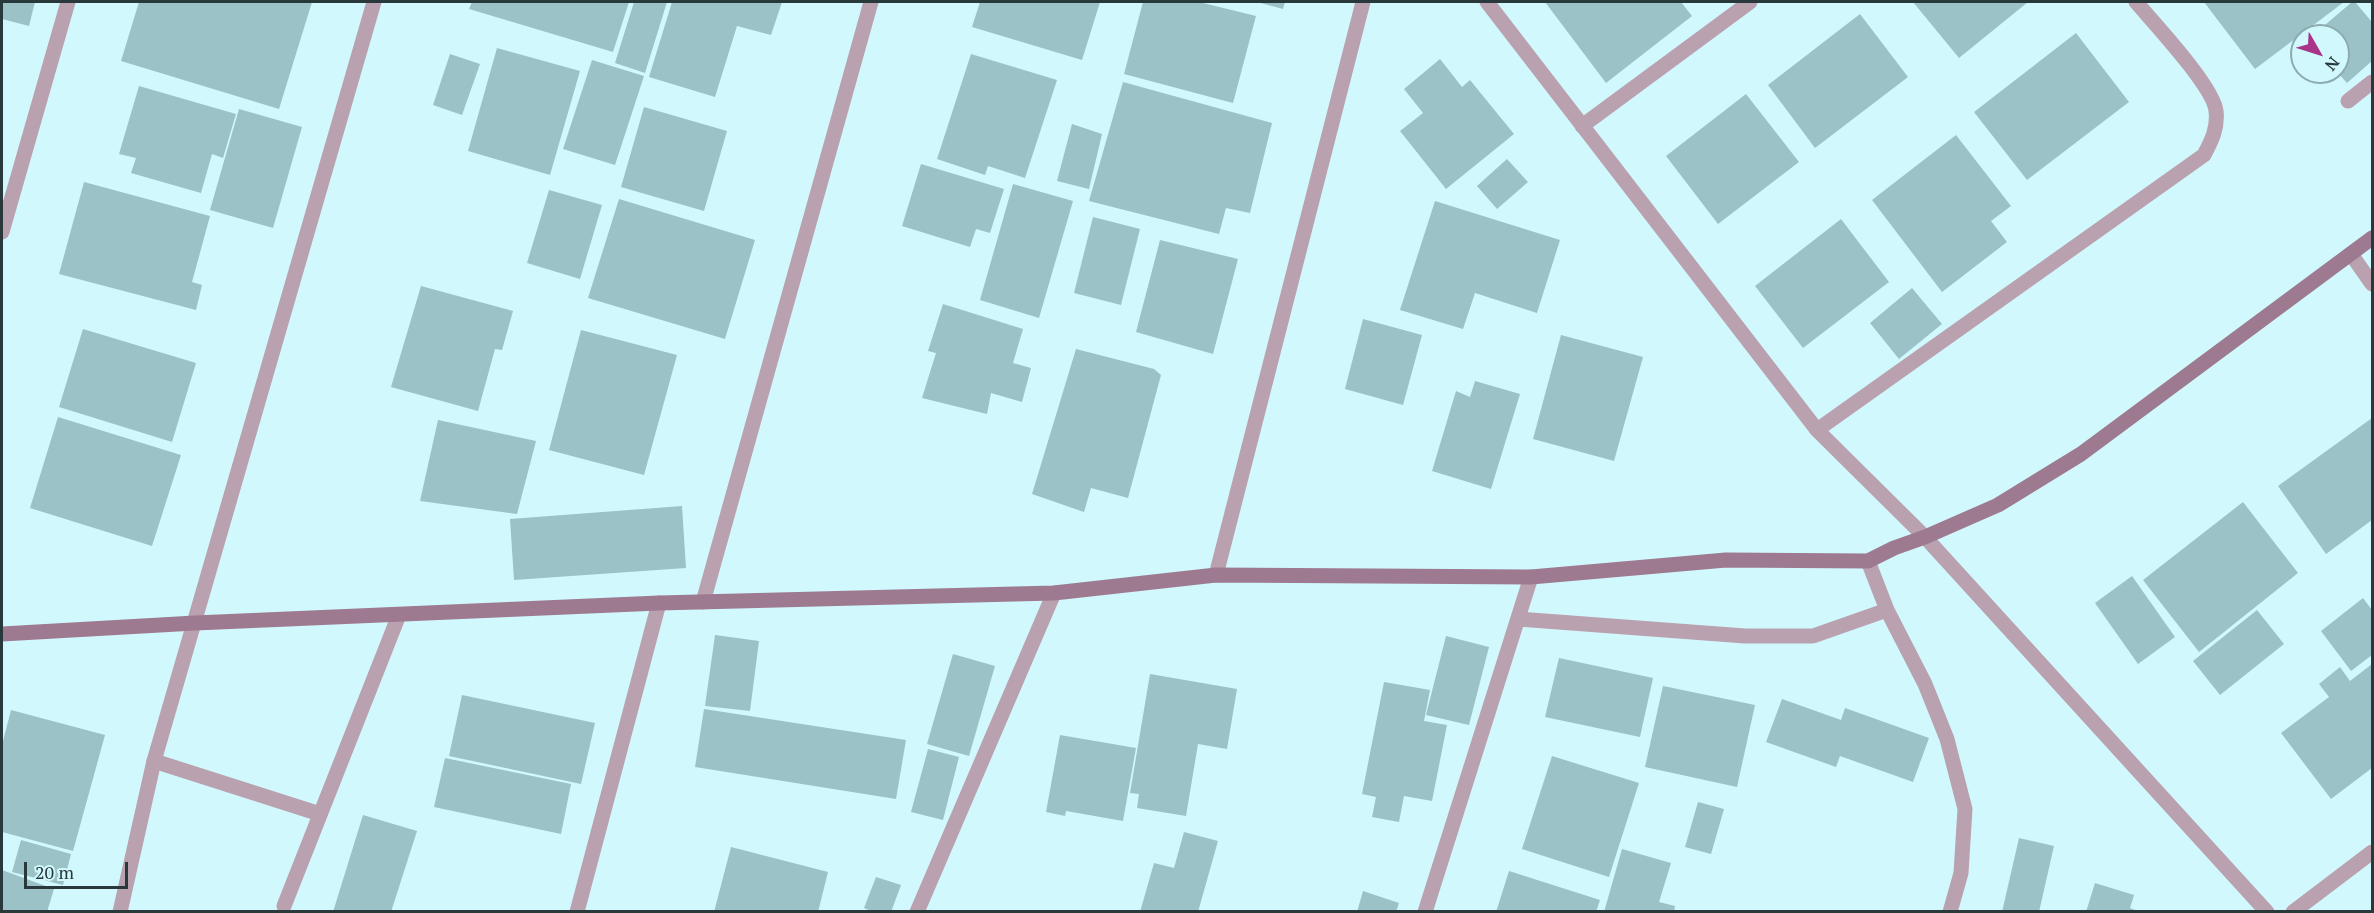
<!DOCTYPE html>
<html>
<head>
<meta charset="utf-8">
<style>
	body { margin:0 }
	#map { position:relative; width:2374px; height:913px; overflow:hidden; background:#d1f9fd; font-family:"PT Serif",serif }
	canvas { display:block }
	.frame { position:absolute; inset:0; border:3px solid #29393b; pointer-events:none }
	.north { position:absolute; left:2290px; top:24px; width:60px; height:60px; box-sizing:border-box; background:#d1f9fd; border:2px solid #8eacaf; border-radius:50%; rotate:129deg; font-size:16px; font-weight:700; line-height:24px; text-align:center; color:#29393b }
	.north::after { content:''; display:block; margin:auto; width:21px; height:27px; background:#aa338a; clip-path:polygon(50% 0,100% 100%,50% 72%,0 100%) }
	.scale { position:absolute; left:24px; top:862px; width:104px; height:27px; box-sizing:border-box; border:3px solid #29393b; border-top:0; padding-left:8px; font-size:18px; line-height:21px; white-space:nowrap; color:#29393b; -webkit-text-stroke:4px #d1f9fd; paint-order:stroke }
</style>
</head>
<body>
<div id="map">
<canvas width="2374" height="913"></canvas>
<div class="frame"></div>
<div class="north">N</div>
<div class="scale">20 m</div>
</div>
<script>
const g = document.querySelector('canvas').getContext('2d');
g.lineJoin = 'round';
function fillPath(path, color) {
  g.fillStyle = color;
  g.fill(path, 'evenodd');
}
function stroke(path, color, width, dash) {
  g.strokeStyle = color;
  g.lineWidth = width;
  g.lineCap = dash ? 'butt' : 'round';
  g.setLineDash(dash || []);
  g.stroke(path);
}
fillPath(new Path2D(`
	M2 2H35L29 26 2 19Z
	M139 2H312L279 109 121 61Z
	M472 2H629L613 52 469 9Z
	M634 2H667L645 73 615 63Z
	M672 2H782L771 35 737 26 715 97 649 77Z
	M980 2H1100L1082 60 972 27Z
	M1143 2H1199L1256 16 1233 103 1124 74Z
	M1257 2H1285L1283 9Z
	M1545 2H1681L1692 16 1606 83Z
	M1913 2H2028L1959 58Z
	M2204 2H2344L2255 69Z
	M2352 2H2355L2372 22V61L2347 83 2338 73V36H2312Z
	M1860 14 1908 77 1815 148 1768 85Z
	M2076 33 2129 102 2027 180 1974 112Z
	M497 48 580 71 550 175 468 151Z
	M450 54 480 64 462 115 433 105Z
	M971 54 1057 80 1025 178 988 166 985 175 937 159Z
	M1440 59 1462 87 1470 80 1514 134 1446 189 1400 131 1423 113 1404 89Z
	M592 60 644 76 615 165 563 149Z
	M1123 82 1272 123 1250 213 1226 208 1219 234 1089 201Z
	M139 86 236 114 223 158 212 154 201 193 131 173 136 158 119 154Z
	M1746 94 1799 162 1718 224 1666 156Z
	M644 107 727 131 704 211 621 187Z
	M239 109 302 127 273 228 210 210Z
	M1072 124 1102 134 1089 189 1057 181Z
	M1956 135 2011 206 1991 221 2007 242 1942 292 1872 200Z
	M1507 159 1528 182 1497 209 1477 186Z
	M921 164 1004 189 990 233 976 229 970 247 902 226Z
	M84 182 210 216 192 282 202 285 196 310 59 274Z
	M1013 184 1073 201 1039 318 980 300Z
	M549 190 602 205 580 279 527 263Z
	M619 199 755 240 725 339 588 298Z
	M1435 201 1560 240 1537 313 1475 293 1463 329 1400 310Z
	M1093 217 1140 229 1121 305 1074 293Z
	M1841 219 1889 282 1803 348 1755 286Z
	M1160 240 1238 259 1213 354 1136 332Z
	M421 286 513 311 502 350 495 349 478 411 391 387Z
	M1912 288 1942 324 1899 359 1870 323Z
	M943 304 1023 329 1013 363 1031 368 1022 402 991 393 987 414 922 398 936 353 928 351Z
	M1363 319 1422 335 1403 405 1345 389Z
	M83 329 196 363 172 442 59 407Z
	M581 330 677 355 644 475 549 450Z
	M1561 335 1643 357 1614 461 1533 439Z
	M1076 349 1154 369 1161 375 1128 498 1091 488 1084 512 1032 494Z
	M1475 381 1520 394 1491 489 1432 471 1456 391 1470 397Z
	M58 417 181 455 152 546 30 508Z
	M2372 418V520L2326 554 2278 486Z
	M438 420 536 441 517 514 420 501Z
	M2243 502 2298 573 2199 652 2143 580Z
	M682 506 686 568 514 580 510 519Z
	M2132 576 2175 637 2138 664 2095 603Z
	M2363 598 2372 610V655L2351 671 2321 631Z
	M2257 610 2284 644 2220 695 2193 661Z
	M715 635 759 641 750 711 705 706Z
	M1446 636 1489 647 1469 725 1426 715Z
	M953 654 995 666 969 756 927 744Z
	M1559 658 1653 678 1640 737 1545 717Z
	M2372 664V768L2331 799 2281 733 2329 697 2319 684 2340 667 2350 681Z
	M1150 674 1237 689 1227 749 1198 744 1186 816 1137 808 1139 794 1130 793Z
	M1384 682 1430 690 1424 721 1447 725 1432 801 1404 796 1399 822 1372 817 1376 797 1362 794Z
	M1663 686 1755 705 1737 787 1645 767Z
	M462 695 595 723 581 784 449 756Z
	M1782 699 1841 720 1845 708 1929 738 1913 782 1840 756 1836 767 1766 742Z
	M704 709 906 740 896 799 695 767Z
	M11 710 105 735 73 851 2 832V745Z
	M1060 735 1136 748 1123 821 1066 811 1065 816 1046 812Z
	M928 749 959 757 943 820 911 812Z
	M1552 756 1639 783 1609 877 1522 849Z
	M445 758 571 784 561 834 434 807Z
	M1698 802 1724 809 1711 854 1685 847Z
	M363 815 417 831 391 912H333Z
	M1184 832 1218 841 1198 912H1140L1154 863 1174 868Z
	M2019 838 2054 846 2039 912H2002Z
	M21 840 71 854 63 885 12 872Z
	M731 847 828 872 818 912H714Z
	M1622 849 1671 863 1659 902 1675 906 1674 912H1604Z
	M2 870 54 889 47 912H2Z
	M1509 871 1600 900 1596 912H1496Z
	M876 877 901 885 891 912H873L864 908Z
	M2095 883 2134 895 2130 908 2140 912H2086Z
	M1363 891 1399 903 1396 912H1357Z`), '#9bc2c6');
stroke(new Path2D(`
	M154 761 320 814
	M284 906 399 615`), '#baa1b0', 15);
stroke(new Path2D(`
	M1487 2 1817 430 1925 537 2267 912
	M2348 101 2372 82
	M1582 126 1750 2
	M2 232 68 2
	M2351 254 2372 284
	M1817 430 2204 155C2212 140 2218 128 2216 111 2214 87 2153 22 2136 2
	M1868 561 1887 610 1925 684 1947 739 1965 809 1961 873 1950 912
	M1216 575 1363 2
	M703 602 871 2
	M1518 619 1745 636H1813L1887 610
	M120 912 154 761 374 2
	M577 912 659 603
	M917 912 1054 593
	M1425 912 1531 577
	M2293 912 2372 852`), '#baa1b0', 15);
stroke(new Path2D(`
	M2 634 195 623 659 603 1054 593 1216 575 1531 577 1726 560 1868 561 1894 548 1925 537 1998 505 2081 454 2372 238`), '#9e7a91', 15);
</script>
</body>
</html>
